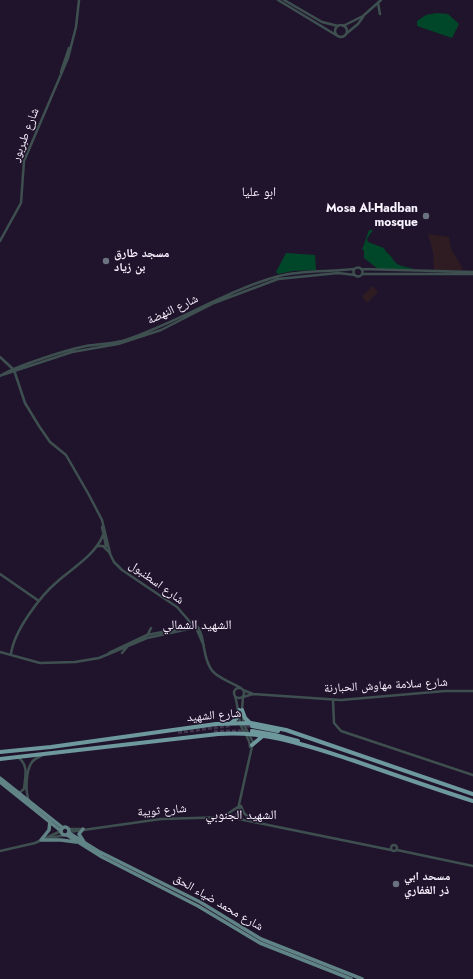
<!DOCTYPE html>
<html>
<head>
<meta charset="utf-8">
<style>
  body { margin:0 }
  canvas { display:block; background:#20142c }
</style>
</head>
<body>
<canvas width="473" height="979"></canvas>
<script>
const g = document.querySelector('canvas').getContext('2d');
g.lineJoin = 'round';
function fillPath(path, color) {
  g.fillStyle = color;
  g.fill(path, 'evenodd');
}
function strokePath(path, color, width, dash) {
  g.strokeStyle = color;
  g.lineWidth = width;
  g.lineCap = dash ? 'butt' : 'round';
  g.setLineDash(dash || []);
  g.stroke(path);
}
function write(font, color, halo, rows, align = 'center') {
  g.font = font + ' Jost,"Noto Naskh Arabic",sans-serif';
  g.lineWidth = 3;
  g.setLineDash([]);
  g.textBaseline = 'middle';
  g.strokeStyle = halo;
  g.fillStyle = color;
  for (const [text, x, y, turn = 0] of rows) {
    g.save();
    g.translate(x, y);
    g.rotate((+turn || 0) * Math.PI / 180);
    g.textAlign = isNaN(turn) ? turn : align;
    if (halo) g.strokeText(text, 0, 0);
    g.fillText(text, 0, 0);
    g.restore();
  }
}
fillPath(new Path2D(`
  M428 234 449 237 451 249 462 267V270L434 271 433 252Z
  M373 286 378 292 367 303 362 296Z`), '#2e1c22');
fillPath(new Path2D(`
  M437 13 448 14 459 24 452 38 417 26V21L426 15Z
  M369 230H373L367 239 368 242 384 248C386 253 390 254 392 258 397 267 404 266 414 269H378L364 258V250H362Z
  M286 253 315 255 316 270 293 271 278 274 276 272Z`), '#004628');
strokePath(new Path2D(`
  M240 725 252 726
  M178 732 231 725
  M214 732 252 731`), '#40354c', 4, [4, 2]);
strokePath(new Path2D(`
  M278 0 336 35
  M284 0 322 22 338 26
  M378 3 380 14
  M335 31a6 6 0 1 1 12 0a6 6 0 1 1-12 0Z
  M343 26 363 16 381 0
  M347 33 358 24 363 17
  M61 72 69 48
  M0 241 21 203 24 161 68 58 76 27 79 0
  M353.5 272a4.5 4.5 0 1 1 9 0a4.5 4.5 0 1 1-9 0Z
  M361 269 473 272
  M362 274H473
  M0 357 14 370 25 403 39 426 50 442 66 455 89 495 102 520 110 553
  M2 375 72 352 118 344 161 330 214 303 278 279 338 273 355 275
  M0 376C16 366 66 350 86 346 98 344 110 344 122 341 176 324 224 291 279 276 303 270 330 272 354 269
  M102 527 106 546
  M98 546H103L108 551
  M109 552 114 562 122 570 177 607 197 630 204 646
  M0 574 39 601
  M198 627C202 634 203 640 204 648 209 677 217 675 241 688
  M148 634 151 628
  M0 652 40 663 75 662 99 658 147 638 198 627
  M109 653 147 635 193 626
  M122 653 127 647
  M11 654C14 631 40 596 58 581 73 568 96 554 103 535
  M234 693a5 5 0 1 1 10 0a5 5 0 1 1-10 0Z
  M243 690 253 694 341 700 445 691H473
  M235 696C238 706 238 716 241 726 244 733 250 738 250 747
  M243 697 253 694
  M333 700 334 723 341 731 473 775
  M19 793 24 789C25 777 29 766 19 758
  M29 801C25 791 26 770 32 762 35 758 39 757 43 755
  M241 806 244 813 250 819
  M224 816 238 807
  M236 818 253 742 244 725 242 710 243 697
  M239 818 241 807
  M68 829H83
  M69 832 161 819 229 817 391 850
  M50 838 65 835
  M391 848a3 3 0 1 1 6 0a3 3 0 1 1-6 0Z
  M397 850 473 866
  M0 851 35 843 61 831`), '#3e4f50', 2.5);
strokePath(new Path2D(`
  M0 778 63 828
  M0 782 61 831
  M61 831a4 4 0 1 1 8 0a4 4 0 1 1-8 0Z
  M83 829 79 834 84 842
  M69 833 98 851 200 902 261 939 362 979
  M67 835 102 857 198 906 260 943 351 979
  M41 840H61L76 842
  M41 840 49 830 50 821`), '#608386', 3.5);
strokePath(new Path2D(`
  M242 710 245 718 250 723
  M231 723 236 719 239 710
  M252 726 278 731
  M252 731 275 735 298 741
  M252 745 264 735
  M0 752 51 747 216 724 251 723 286 730 473 794
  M0 759 218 734C265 730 308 746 352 760 392 774 432 788 473 801`), '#6d989c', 4);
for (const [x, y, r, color] of [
  [426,216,4,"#6b7280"],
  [106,261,4,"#6b7280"],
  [396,884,4,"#6b7280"]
]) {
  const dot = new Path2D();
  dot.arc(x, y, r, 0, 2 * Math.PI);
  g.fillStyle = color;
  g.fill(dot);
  strokePath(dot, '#20142c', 1.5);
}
write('12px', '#f8f2ff', '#20142c', [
  ["شارع طبربور",26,135,-69],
  ["شارع النهضة",173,310,-25],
  ["شارع اسطنبول",156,583,36],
  ["شارع سلامة مهاوش الحبارنة",386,686,-3],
  ["شارع الشهيد",214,716,-5],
  ["شارع ثويبة",162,811,-5],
  ["شارع محمد ضياء الحق",218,903,30]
]);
write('bold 12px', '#f8f2ff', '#20142c', [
  ["Mosa Al-Hadban",418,209,"right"],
  ["mosque",418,223,"right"],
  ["مسجد طارق",114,254],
  ["بن زياد",114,268],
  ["مسحد ابي",404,877],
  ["ذر الغفاري",404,891]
], 'left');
write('13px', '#f8f2ff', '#20142c', [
  ["ابو عليا",259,193],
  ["الشهيد الشمالي",197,626],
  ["الشهيد الجنوبي",241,816]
]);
</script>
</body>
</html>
